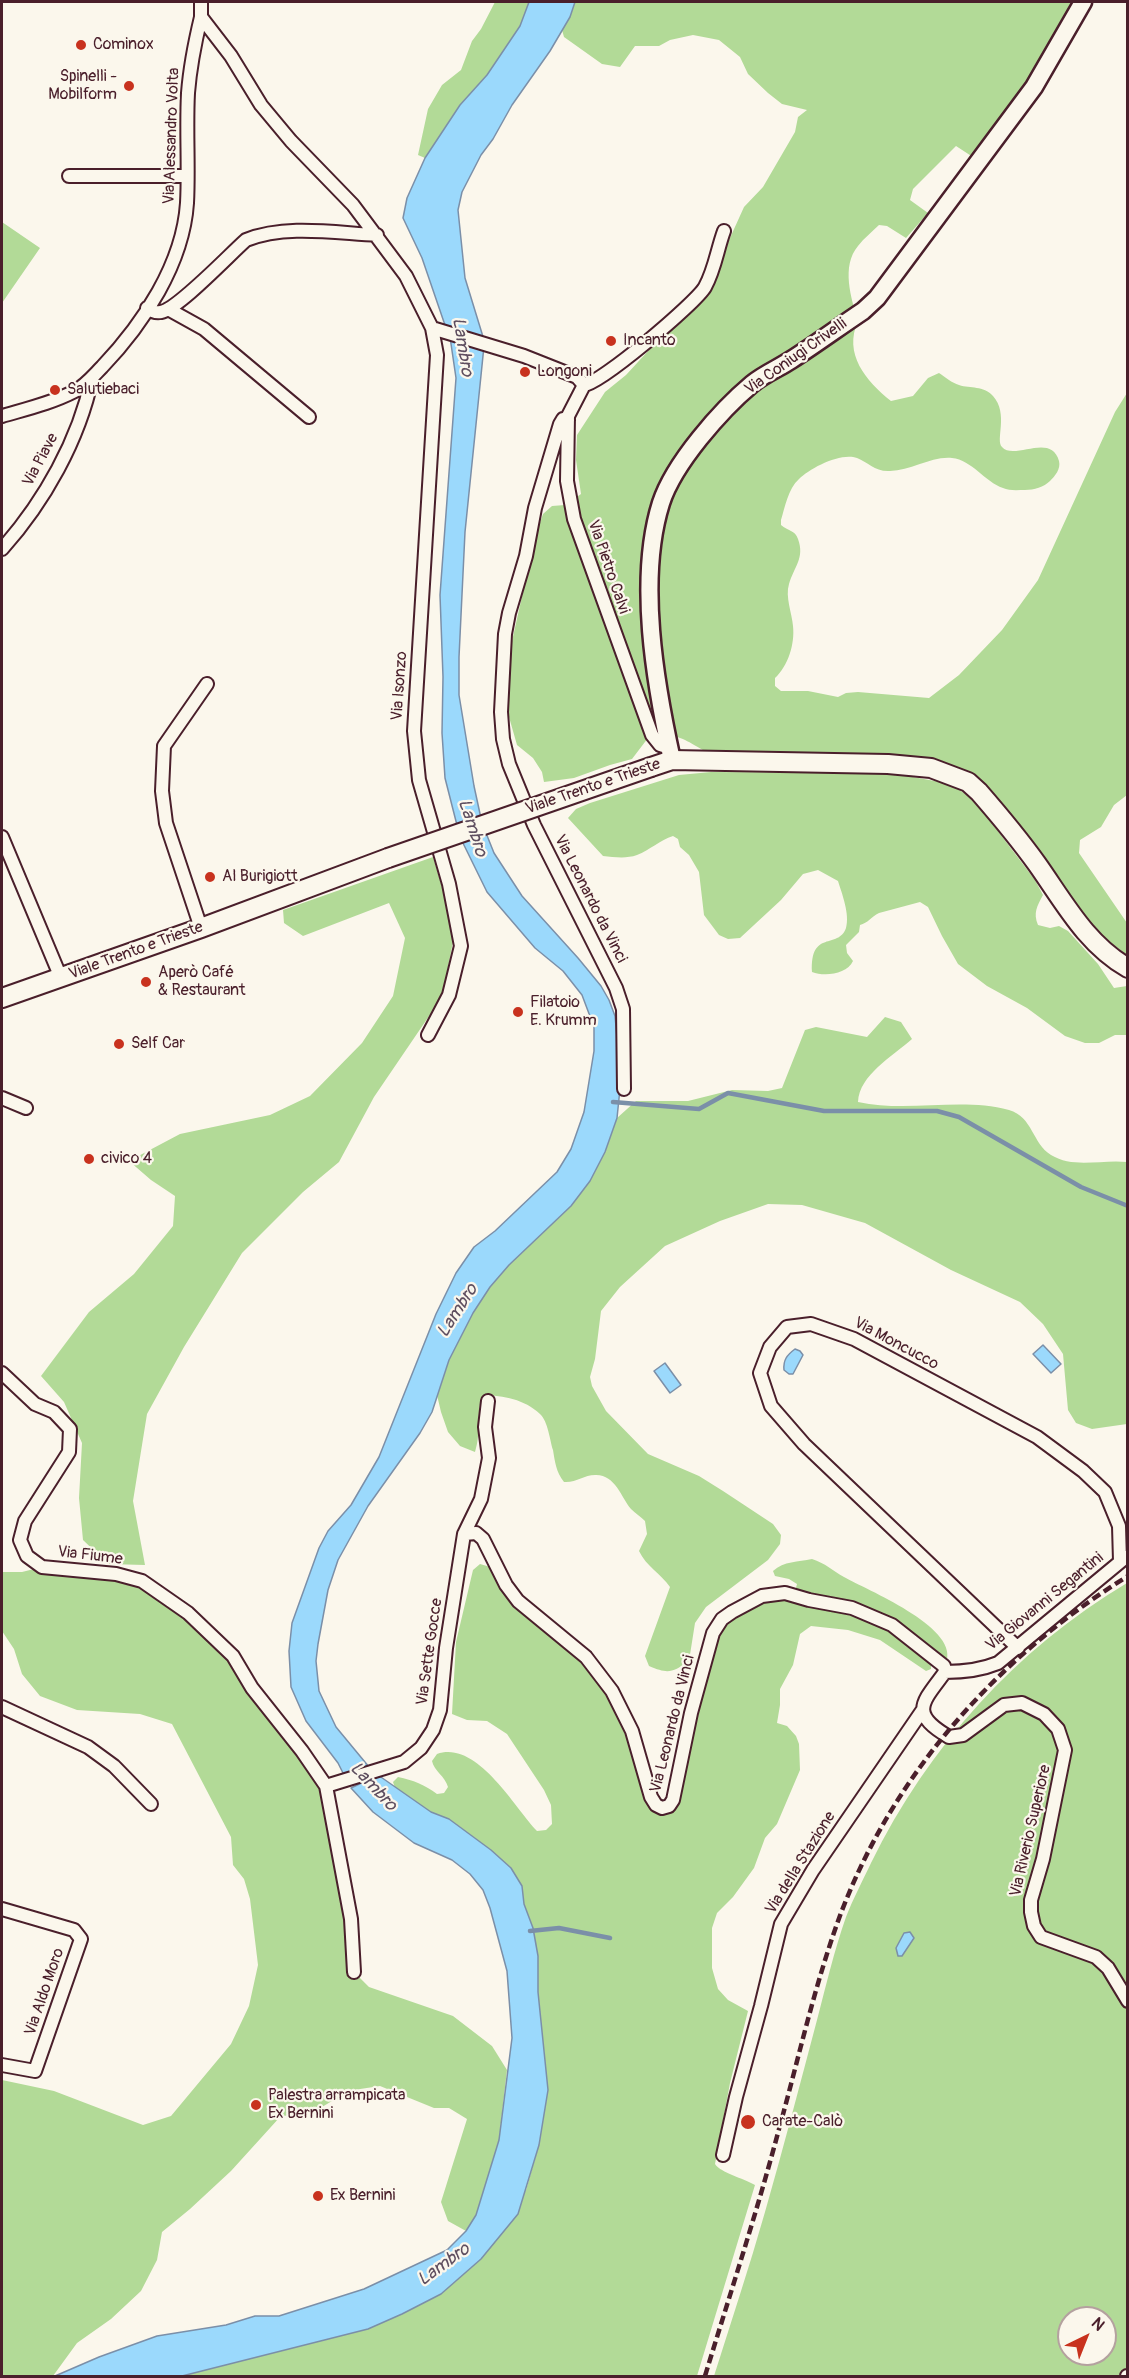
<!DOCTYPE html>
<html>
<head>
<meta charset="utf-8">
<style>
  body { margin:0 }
  #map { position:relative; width:1129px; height:2378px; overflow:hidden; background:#fbf7ec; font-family:Pangolin,sans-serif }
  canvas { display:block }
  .frame { position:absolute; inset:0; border:3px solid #4a1f2b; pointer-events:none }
  .north { position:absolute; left:1057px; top:2306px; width:60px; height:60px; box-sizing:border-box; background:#fbf7ec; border:2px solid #b4a19f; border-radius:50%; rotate:43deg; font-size:16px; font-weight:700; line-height:24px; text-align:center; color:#4a1f2b }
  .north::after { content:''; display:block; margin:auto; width:21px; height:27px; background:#c8321e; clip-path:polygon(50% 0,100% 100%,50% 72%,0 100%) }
</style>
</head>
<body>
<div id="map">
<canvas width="1129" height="2378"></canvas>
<div class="frame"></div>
<div class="north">N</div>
</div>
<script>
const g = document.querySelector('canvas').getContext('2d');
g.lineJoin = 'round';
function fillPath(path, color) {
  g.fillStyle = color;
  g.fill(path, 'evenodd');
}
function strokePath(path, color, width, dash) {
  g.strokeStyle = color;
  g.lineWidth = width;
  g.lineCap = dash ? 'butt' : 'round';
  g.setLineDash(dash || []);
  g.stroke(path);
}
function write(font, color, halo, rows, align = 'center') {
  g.font = font + ' Pangolin,sans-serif';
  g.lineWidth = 4.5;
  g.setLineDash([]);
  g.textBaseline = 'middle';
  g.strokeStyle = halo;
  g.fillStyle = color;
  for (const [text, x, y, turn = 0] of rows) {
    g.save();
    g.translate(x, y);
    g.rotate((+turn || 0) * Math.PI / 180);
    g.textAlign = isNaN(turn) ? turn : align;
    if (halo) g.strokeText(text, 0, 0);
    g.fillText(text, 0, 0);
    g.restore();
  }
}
fillPath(new Path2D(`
  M495 2H529L520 26 487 75 460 105 425 158 418 155 428 109 442 85 461 70 472 41 481 29Z
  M575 2H1076L1058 34 979 161 956 146 913 189 910 200 928 213 906 238 887 226 879 225C872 232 864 238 858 246 841 266 851 298 858 321 843 354 866 381 891 401L913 396 928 378 939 373C945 377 952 383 959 385 971 389 983 385 993 396 1009 414 995 440 1002 447 1014 461 1051 432 1059 461 1061 469 1055 476 1050 481 1044 487 1034 490 1025 490 1018 490 1009 491 1003 488 985 482 972 460 952 458 931 456 911 471 890 471 875 472 868 462 857 458 841 452 810 468 799 479 788 489 785 507 781 520V525C788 531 795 530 798 539 805 558 794 567 789 584 785 597 792 613 793 626 795 644 788 666 775 678V686L781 691H808L838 697 846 693 858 692 929 698 959 675 1002 630 1038 580 1115 412 1127 393V795L1114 805 1101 827 1080 840 1079 853 1127 923V955L1102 936 1085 918 964 774 707 752C681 738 678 732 648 738L632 759 610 765 574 778 544 782 542 772 533 758 517 745 507 710 506 685 512 641 536 534 543 514 552 506 565 505 581 494 576 460 577 435 605 392 626 375 673 324 720 260 744 207 763 187 795 132 798 117 807 110 782 104 768 93 748 74 740 57 719 40 693 35 670 40 659 46H635L620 67 602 64 564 37 562 30 570 17Z
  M2 222 40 248 2 303Z
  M711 772 891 773 951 784 968 796 988 818 1035 880 1043 895C1037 906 1033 913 1038 925L1050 928 1059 926 1068 931 1098 964 1114 988 1127 986V1035H1115L1099 1043H1085L1065 1036 1027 1008 987 986 958 964 942 936 928 907 920 902 879 913C871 917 868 923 860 925L859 932 846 945 847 953 853 961C847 974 825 977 812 972 810 929 838 950 846 928 850 914 842 894 838 881L818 870 803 874 781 900 740 938 728 939 719 935 704 915 699 872 689 855 680 847 678 839 673 836C660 840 650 850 637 855 626 859 614 857 603 856L568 818 576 809 590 803 679 775Z
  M433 857 442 887 453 942 442 997 374 1097 339 1162 303 1192 242 1253 184 1347 147 1414 133 1501 145 1565 108 1564 83 1540 79 1498 82 1443 64 1402 41 1376 89 1312 134 1274 173 1226 175 1196 151 1180 129 1161 180 1134 270 1115 310 1096 362 1043 393 996 405 938 389 903 303 936 284 923 283 910Z
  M885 1017 901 1022 912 1039C893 1056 859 1075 858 1102 908 1113 960 1097 1009 1110 1033 1117 1032 1143 1051 1155 1074 1169 1102 1159 1127 1162V1424L1092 1429 1076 1423 1068 1410 1063 1354 1043 1324 1020 1302 951 1270 865 1223 802 1205 768 1204 720 1221 665 1246 620 1287 601 1311 595 1359 590 1377 592 1386 606 1411 648 1454 699 1476 723 1491 773 1524 781 1535 780 1544 768 1560 706 1607 695 1623 689 1661C672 1673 668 1674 649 1666L645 1656 670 1587C661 1574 646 1566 639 1551L647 1534 645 1521C641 1517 635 1513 631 1509 621 1497 615 1474 595 1475 584 1475 576 1483 564 1482 556 1472 555 1462 553 1450 550 1441 548 1421 540 1414 524 1399 504 1396 483 1395 475 1413 482 1431 475 1452L460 1446 448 1432 441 1412 437 1395 449 1360 473 1313 490 1287 509 1265 571 1206 590 1181 605 1152 617 1118 636 1101H688L732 1090 768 1091 782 1088 805 1030 816 1027 867 1037Z
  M812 1559C825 1563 833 1571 844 1577 867 1590 956 1626 947 1660L940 1658 931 1660V1669L926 1671 880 1640 848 1630 811 1626 800 1634 793 1665 780 1689V1705L777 1723 787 1726 796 1736 799 1744 800 1770 777 1824 765 1838 754 1868 733 1897 717 1913 712 1928V1968L718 1989 728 2000 748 2011 730 2083 715 2164C721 2173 743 2178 755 2185L697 2376H182L368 2329 402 2314 441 2294 481 2259 526 2190 539 2145 548 2090 538 1992V1956L533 1928 524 1904 522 1886 511 1868 491 1850 449 1819 431 1812 395 1788 393 1782 398 1777C413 1780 425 1785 437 1794L444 1793 448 1787C445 1776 434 1771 432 1761L437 1754C477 1740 514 1807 537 1831L546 1830 552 1824 551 1805 544 1790 507 1734 487 1721 467 1720 452 1714 456 1642 473 1570 480 1564 497 1569 506 1585 612 1691 651 1797 669 1806 713 1633 732 1612 795 1592 797 1584 789 1579 775 1576 773 1571C784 1561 798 1562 812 1559Z
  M42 1567 142 1581 211 1633 326 1786 354 1972 369 1987 453 2016 492 2046 507 2070 499 2140 476 2215 466 2231 448 2221 441 2202 467 2119 449 2108H434L380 2086 347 2091V2097L332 2101 322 2107 280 2117 231 2171 190 2209 162 2232 157 2260 141 2291 111 2319 77 2343 53 2376H2V2080L54 2091 143 2125 171 2116 231 2044 249 2006 258 1965 250 1899 244 1879 233 1865 231 1837 172 1724 140 1714 77 1710 40 1696 22 1674 14 1649 2 1631V1572H22Z
  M1127 1583V2376H714C731 2322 749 2268 765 2212 783 2149 800 2084 817 2020 826 1986 834 1951 846 1917 853 1899 863 1880 871 1863 928 1747 1016 1649 1127 1583ZM1069 2318H1105V2354H1069Z`), '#b2da97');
const water = new Path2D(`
  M529 2H575L570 17 550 51 512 105 493 139 481 155 462 192 458 210 465 278 484 340 447 331 422 258 403 218 407 198 425 158 460 105 487 75 520 26Z
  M450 337 484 346 465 532 459 657V695L474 786 482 823 494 853 522 896 578 958 601 986 609 1000 615 1016 621 1079 617 1118 605 1152 590 1181 571 1206 509 1265 490 1287 473 1313 449 1360 432 1412 420 1433 368 1506 338 1560 328 1590 318 1644 316 1661 319 1691 336 1727 374 1773 348 1783 338 1763 306 1721 291 1687 289 1651 292 1623 319 1548 328 1531 351 1505 379 1457 436 1314 456 1273 474 1247 495 1231 557 1172 571 1149 584 1112 594 1051V1027L582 995 563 971 535 948 487 892 460 837 445 778 442 733 443 677 440 595 456 378Z
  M1043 1345 1061 1364 1051 1373 1033 1354Z
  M795 1349 800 1351 803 1355 793 1374H789L784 1370C783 1360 787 1355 795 1349Z
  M665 1363 681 1385 670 1393 654 1371Z
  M378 1775 431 1812 449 1819 491 1850 511 1868 522 1886 524 1904 533 1928 538 1956V1992L548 2090 539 2145 518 2214 481 2259 441 2294 402 2314 368 2329 182 2376H55L99 2357 157 2336 226 2325 255 2316H279L364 2289 447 2250 466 2231 476 2215 499 2140 512 2038 507 1971 490 1908 483 1890 470 1874 452 1860 414 1843 373 1812 351 1788Z
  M910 1932 914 1938 902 1956H898L896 1948 904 1933Z`);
fillPath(water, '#9bd9fc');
strokePath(water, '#7b8fa8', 1.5);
strokePath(new Path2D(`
  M613 1102 699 1109 728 1093 824 1111H937L959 1117 1081 1187 1128 1206
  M530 1931 559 1928 610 1938`), '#7b8fa8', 4.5);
const minor = new Path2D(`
  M201 17V2
  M69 176H187
  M147 308C151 311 156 313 161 312 178 309 229 255 246 240 286 224 335 233 377 235
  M168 309 204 329 309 417
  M432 328 524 356 577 377 584 385
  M584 385 568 416 567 481 574 519 652 735 660 745 670 748
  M584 385C600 384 696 303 705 287 715 269 717 250 724 231
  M2 416C26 409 52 403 75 391 85 386 94 375 102 367 143 324 183 264 187 203 189 167 186 130 188 93 190 67 195 42 201 17L231 56 261 105 291 141 353 205 406 276 432 328 437 355 414 731 419 780 449 884 461 946 449 995 428 1035
  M568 420 563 419 560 424 535 508 526 556 509 613 505 634 501 712 503 739 509 764 534 825 616 988 623 1009 624 1089
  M2 549C44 502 79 440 92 378
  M2 837 61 978
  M201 928 166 823 162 791 164 746 207 684
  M2 1098 26 1108
  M2 1373 35 1404 54 1412 70 1429 69 1452 25 1521 20 1540 27 1556 42 1567 116 1574 142 1581 188 1613 233 1656 252 1688 302 1751 326 1786 351 1919 354 1972
  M464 1534 476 1533 483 1539 506 1585 518 1601 586 1657 612 1691 632 1731 651 1797 656 1805 662 1808 669 1806 673 1800 691 1713 713 1633 722 1619 732 1612 762 1596 785 1593 809 1600 852 1608 892 1625 944 1666 945 1672C923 1702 908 1713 949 1737L963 1735 1004 1705 1022 1703 1044 1714 1058 1729 1065 1750 1043 1859 1031 1900V1912L1034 1926 1041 1937 1096 1957 1108 1968 1128 2001
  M1018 1648 804 1444 771 1406 760 1373 770 1347 787 1327 811 1324 854 1339 1037 1437 1083 1471 1105 1492 1119 1526 1120 1561
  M945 1672C964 1672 981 1670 998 1663L1126 1557
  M2 1707 88 1747 114 1766 151 1804
  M326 1786 404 1762 421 1748 433 1730 440 1710 446 1648 464 1534 481 1499 489 1458 485 1427 488 1401
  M2 1909 74 1930 81 1939 35 2071 2 2065
  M723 2155 736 2097 761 2006 781 1924 813 1870 922 1711
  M1127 2376H1128`);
const tertiary = new Path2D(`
  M672 760C655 683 637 579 661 503 674 463 721 410 752 384 764 374 779 368 791 360 816 344 839 327 863 311L877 298 1034 87 1083 2`);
const secondary = new Path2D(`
  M651 767 672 760 888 764 931 768 968 782 979 792C999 815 1019 839 1037 864 1064 902 1086 944 1128 968
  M2 998 201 928 388 858`);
strokePath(minor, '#4a1f2b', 16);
strokePath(tertiary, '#4a1f2b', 21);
strokePath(secondary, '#4a1f2b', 22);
strokePath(minor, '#fbf7ec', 12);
strokePath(tertiary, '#fbf7ec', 16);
strokePath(secondary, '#fbf7ec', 18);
strokePath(new Path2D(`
  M705 2376C730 2294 757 2212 779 2129 799 2057 815 1983 841 1913 895 1771 999 1656 1128 1576`), '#4a1f2b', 4.5, [9, 4.5]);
const secondaryBridge = new Path2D(`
  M388 858 651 767`);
strokePath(secondaryBridge, '#4a1f2b', 22, []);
strokePath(secondaryBridge, '#fbf7ec', 18);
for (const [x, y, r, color] of [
  [81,45,6,"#c8321e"],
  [129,86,6,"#c8321e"],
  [611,341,6,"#c8321e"],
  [525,372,6,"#c8321e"],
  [55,390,6,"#c8321e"],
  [210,877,6,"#c8321e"],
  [146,982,6,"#c8321e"],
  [518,1012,6,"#c8321e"],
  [119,1044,6,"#c8321e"],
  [89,1159,6,"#c8321e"],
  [256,2105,6,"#c8321e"],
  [748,2122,8,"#c8321e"],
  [318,2196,6,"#c8321e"]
]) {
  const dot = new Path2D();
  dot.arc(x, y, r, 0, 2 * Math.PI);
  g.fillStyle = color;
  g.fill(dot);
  strokePath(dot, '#fbf7ec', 2);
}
write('16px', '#4a1f2b', '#fbf7ec', [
  ["Cominox",93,45],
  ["Spinelli -",117,77,"right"],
  ["Mobilform",117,95,"right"],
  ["Incanto",623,341],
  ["Longoni",537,372],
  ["Salutiebaci",67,390],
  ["Al Burigiott",222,877],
  ["Aperò Café",158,973],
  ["& Restaurant",158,991],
  ["Filatoio",530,1003],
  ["E. Krumm",530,1021],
  ["Self Car",131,1044],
  ["civico 4",101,1159],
  ["Palestra arrampicata",268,2096],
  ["Ex Bernini",268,2114],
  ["Carate-Calò",762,2122],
  ["Ex Bernini",330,2196]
], 'left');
write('16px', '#4a1f2b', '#fbf7ec', [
  ["Via Alessandro Volta",172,136,-88],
  ["Via Coniugi Crivelli",796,357,-35],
  ["Via Piave",41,460,-62],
  ["Via Pietro Calvi",608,567,71],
  ["Via Isonzo",400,686,-86],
  ["Viale Trento e Trieste",593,787,-19],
  ["Via Leonardo da Vinci",590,899,63],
  ["Viale Trento e Trieste",136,951,-20],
  ["Via Moncucco",896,1344,28],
  ["Via Fiume",90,1556,7],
  ["Via Giovanni Segantini",1045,1602,-39],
  ["Via Sette Gocce",430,1652,-82],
  ["Via Leonardo da Vinci",673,1724,-76],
  ["Via Riverio Superiore",1031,1831,-77],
  ["Via della Stazione",801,1863,-58],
  ["Via Aldo Moro",45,1992,-71]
]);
write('italic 18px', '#5e4e5f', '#fbf7ec', [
  ["Lambro",462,347,81],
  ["Lambro",472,828,72],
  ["Lambro",458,1311,-57],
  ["Lambro",373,1787,47],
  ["Lambro",444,2265,-36]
]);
</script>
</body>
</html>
